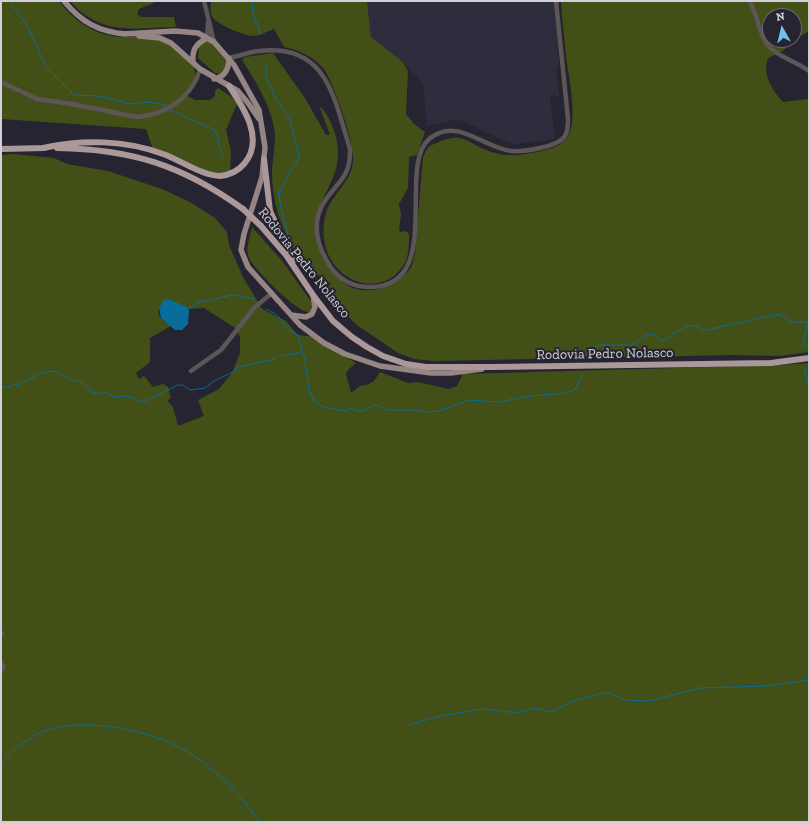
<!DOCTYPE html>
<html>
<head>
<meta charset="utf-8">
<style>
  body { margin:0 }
  #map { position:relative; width:810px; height:823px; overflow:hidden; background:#252430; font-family:"Zilla Slab",serif }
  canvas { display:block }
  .frame { position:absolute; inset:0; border:2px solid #d1d0d8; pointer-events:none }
  .north { position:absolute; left:762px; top:8px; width:40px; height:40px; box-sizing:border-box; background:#252430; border:1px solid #6a6973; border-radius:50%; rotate:352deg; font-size:11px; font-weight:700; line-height:16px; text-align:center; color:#d1d0d8 }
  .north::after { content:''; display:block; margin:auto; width:14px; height:18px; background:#72c1f5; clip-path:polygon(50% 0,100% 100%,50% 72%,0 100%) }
</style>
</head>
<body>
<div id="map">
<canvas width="810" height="823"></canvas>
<div class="frame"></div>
<div class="north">N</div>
</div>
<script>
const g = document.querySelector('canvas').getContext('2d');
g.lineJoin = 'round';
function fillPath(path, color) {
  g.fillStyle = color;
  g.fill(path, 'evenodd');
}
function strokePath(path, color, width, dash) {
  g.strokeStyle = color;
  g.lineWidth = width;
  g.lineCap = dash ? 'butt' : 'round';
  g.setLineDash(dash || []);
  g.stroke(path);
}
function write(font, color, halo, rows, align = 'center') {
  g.font = font + ' "Zilla Slab",serif';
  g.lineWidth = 4;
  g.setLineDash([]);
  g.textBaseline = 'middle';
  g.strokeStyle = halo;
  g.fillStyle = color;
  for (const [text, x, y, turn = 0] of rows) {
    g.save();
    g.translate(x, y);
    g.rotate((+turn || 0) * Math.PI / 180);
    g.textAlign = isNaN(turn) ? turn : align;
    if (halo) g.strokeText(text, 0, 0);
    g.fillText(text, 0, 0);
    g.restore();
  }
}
fillPath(new Path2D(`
  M367 1H556L561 46H557L559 66 556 67 559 97 554 95H550L555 139 514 144 504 141 463 121 455 120 427 126 423 84 403 62 371 37Z`), '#2f2c3e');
fillPath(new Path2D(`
  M1 1H59C75 23 99 38 127 37 137 37 151 34 161 39 172 44 183 55 193 62L196 78 187 91V96L195 100H210L215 96V91L218 88 233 98 237 104 226 130 231 151 230 174 210 173 153 149 146 129 1 119Z
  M70 1H158L139 9 137 14 141 17H174L176 27C135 28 100 36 70 1Z
  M211 1H367L371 37 403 62 408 71 406 114 414 124 425 132 417 155 409 157 408 188 399 204 401 214 399 230 400 232 406 231 409 234C409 243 409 255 405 263 385 297 342 286 328 254 321 236 322 214 333 199 341 187 352 176 353 162 356 146 333 80 323 68 314 57 297 49 284 47L274 29C268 31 260 36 253 36 245 36 215 24 212 16 210 12 211 6 211 1Z
  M561 1H809V31L794 40 783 51 768 58C762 74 772 90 783 102L809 99V352L779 356 733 355 435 361 414 359 398 353 357 325 321 291 320 286H329L331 284C292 261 273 218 272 174 272 159 277 143 274 128 270 104 255 80 242 60L245 57 273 53 305 98 326 135H330L320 108 321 107C336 125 343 153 334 175 324 200 312 213 318 242 319 248 325 255 328 260 334 271 339 282 351 287 371 296 402 285 412 265 413 261 414 257 415 253L423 157 428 147C467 128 461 143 495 153 510 157 522 155 537 152 549 149 563 147 569 134 578 115 568 75 566 55 564 37 562 19 561 1ZM770 16H794V40H770Z
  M204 41 213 42 230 62 222 74 215 73 198 58 199 46Z
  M13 154 54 158 67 164 108 171 162 189 190 202 215 218 227 232 229 245 243 277 262 309 286 321 298 335 316 337 356 363 348 370 346 374 351 393 360 386 367 385 374 381 380 372 408 383 418 382 448 389 457 386 463 374 781 365 809 363V822H1V155ZM168 299 188 309 204 308 235 328 240 337V353L232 373 219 389 198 400 204 416 178 426 173 407 167 401 171 398 168 387 163 384 153 387 144 376 139 379 136 373 150 362V338L171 326C168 322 164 321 161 318 155 311 161 302 168 299Z
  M252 227 283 262 313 304 310 312C298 314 255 270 249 258 245 249 250 236 252 227Z`), '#425018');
fillPath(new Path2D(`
  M168 299 185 306 189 310 188 324 182 330H175L161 318 159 308 163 301Z`), '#086d9b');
strokePath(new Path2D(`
  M9 1 27 25 46 67 74 95 99 96 130 104 150 102 166 105
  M252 1 253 14 261 34
  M266 66V77L276 99 290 119 299 156 296 164 289 173 279 195
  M170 110 215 130C220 138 217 147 223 155
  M278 191 281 208 289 238
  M188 309 197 303 232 295 255 299
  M266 309 277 315 288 329 298 335 305 360 309 391 315 402 323 407 344 411 352 408C360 415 368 408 375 405L388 410H412L428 412 439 411 469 400 498 402 531 396 566 393 575 390 583 373
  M802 347 808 323
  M592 355 596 347 599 345H632L648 334 654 335 662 341C674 335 681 326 695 325L702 330H707L779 314 792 322H809
  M281 356 301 352
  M804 369 809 388
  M1 388 19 384 39 374 51 371 57 372 69 379 81 382 93 393H107L116 397 128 396 143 402 178 385H183L190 390 205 388 214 381 233 372 238 367 275 359
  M409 725 440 716 482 709 518 713 534 708 551 712 573 701 603 693 611 694 626 700 650 701 700 688 767 686 809 680
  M1 764C13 748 31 735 50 729 90 717 162 732 196 757 213 769 232 787 245 803 251 809 254 816 260 822`), '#086d9b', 1);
strokePath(new Path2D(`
  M204 1 214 42
  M749 1C758 14 758 31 767 44 777 57 796 61 809 71
  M207 38 208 23
  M229 58C239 56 249 52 259 51 328 43 334 99 350 149 351 179 336 182 323 204 311 225 318 248 330 266 338 279 353 287 368 287 446 289 396 167 429 139 457 116 483 148 511 151 523 152 558 147 565 136 568 131 568 124 568 119L556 1
  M1 82 37 99 72 104 137 117C165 115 192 98 200 69
  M191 371 221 350 255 307 272 293
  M1 634 2 633
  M1 662 3 667 1 672`), '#5e5656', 4.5);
strokePath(new Path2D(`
  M64 1C81 22 99 32 126 34
  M124 34 175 31 198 33 214 42 234 65 259 110 265 147 262 177 244 234 241 250 248 267 300 325 324 343 345 354 380 366 431 373H451L482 369
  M139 36 160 38 171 43 200 69 238 91 248 103 259 119
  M193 62C192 49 196 44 207 38
  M214 79C225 77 229 69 229 58
  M291 315 306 317 312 314 315 307 313 295`), '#958585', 5.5);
strokePath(new Path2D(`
  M43 148C82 139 126 140 163 154 180 160 203 176 220 176 229 175 238 171 244 164 265 140 244 108 229 86
  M57 148C131 149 182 165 243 209
  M1 149 45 148
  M264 159 270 211 293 261
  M261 226 286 255 313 295 333 321 352 337 367 347 383 356 406 364 426 367H493L771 363 809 358`), '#ab9898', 6);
strokePath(new Path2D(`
  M243 209 261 226`), '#ab9898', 6);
write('14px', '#d1d0d8', '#252430', [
  ["Rodovia Pedro Nolasco",304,263,51],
  ["Rodovia Pedro Nolasco",605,354,-1]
]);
</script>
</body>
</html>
